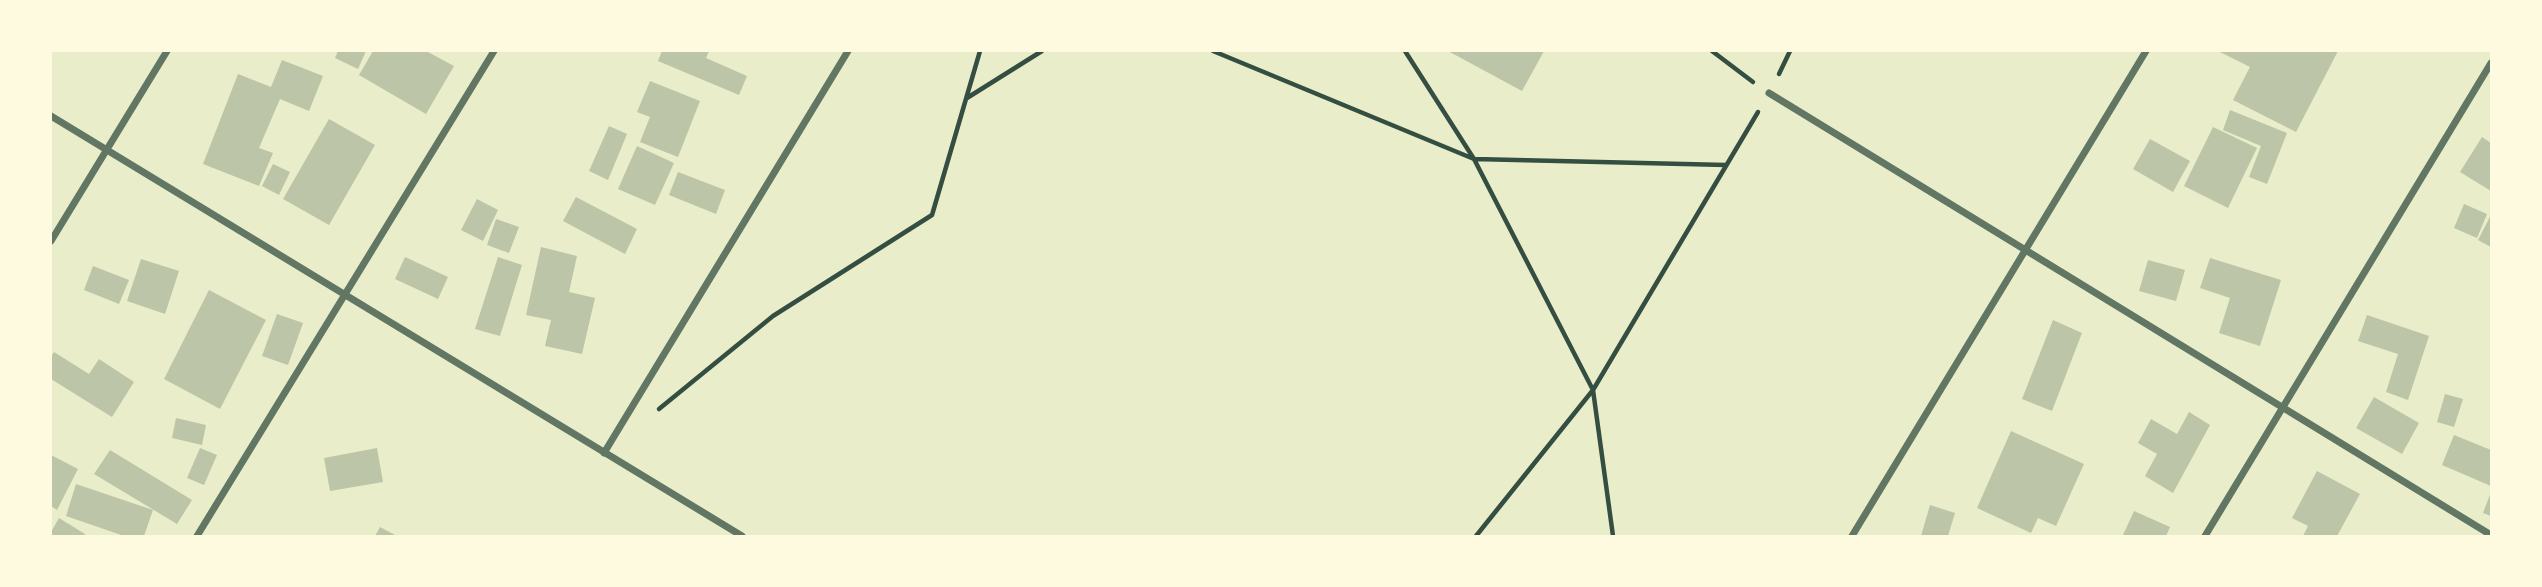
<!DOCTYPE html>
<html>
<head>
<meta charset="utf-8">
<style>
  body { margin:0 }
  #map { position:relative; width:2542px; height:587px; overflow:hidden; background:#e9edc9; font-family:"PT Sans Narrow",sans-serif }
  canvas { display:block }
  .frame { position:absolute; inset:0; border:52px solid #fefae0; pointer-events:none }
</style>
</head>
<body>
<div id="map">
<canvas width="2542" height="587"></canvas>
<div class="frame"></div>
</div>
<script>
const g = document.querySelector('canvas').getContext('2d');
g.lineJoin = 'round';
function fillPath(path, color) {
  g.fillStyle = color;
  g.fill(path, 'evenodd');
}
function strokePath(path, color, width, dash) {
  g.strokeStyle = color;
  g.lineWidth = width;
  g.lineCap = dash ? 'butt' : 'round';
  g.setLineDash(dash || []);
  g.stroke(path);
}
fillPath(new Path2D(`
  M338 51H366L358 69 335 58Z
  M373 51H426L454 66 426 114 359 75Z
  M662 51H709L706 58 747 76 739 95 658 61Z
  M1448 51H1544L1522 91Z
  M2218 51H2338L2296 132 2233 100 2250 67Z
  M282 60 323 76 309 111 280 99 259 148 273 153 259 186 203 164 238 74 271 87Z
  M650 81 700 101 678 157 640 142 650 117 637 112Z
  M2230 110 2287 133 2267 184 2249 177 2261 146 2223 130Z
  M329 119 375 145 329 225 283 199Z
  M609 126 627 134 608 180 589 171Z
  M2213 127 2257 148 2228 208 2184 186Z
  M2482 137 2491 143V191L2460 172Z
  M2150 139 2190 161 2173 192 2133 169Z
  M637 146 674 163 655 205 618 189Z
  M273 164 290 172 279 195 262 186Z
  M678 172 725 190 716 214 669 195Z
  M576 197 637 229 625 254 563 221Z
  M477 199 498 210 483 241 461 230Z
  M2464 204 2487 214 2477 238 2454 228Z
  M2491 215V247L2478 240Z
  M496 219 519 227 509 253 487 245Z
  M541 247 577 256 569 292 595 298 582 354 545 346 551 320 526 315Z
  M405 257 448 277 438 299 395 279Z
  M498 257 522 265 500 336 475 329Z
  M2210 258 2281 280 2260 346 2219 333 2230 298 2200 288Z
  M141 259 179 271 165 314 127 301Z
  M2148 260 2185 270 2176 301 2139 291Z
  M93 266 129 280 119 304 84 290Z
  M209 290 266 320 220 409 164 379Z
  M277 314 303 323 288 365 262 356Z
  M2367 315 2429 336 2408 400 2386 392 2398 354 2358 341Z
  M2053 320 2082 333 2052 411 2022 399Z
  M54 352 89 374 99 359 134 382 112 417 51 379V357Z
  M2445 394 2463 399 2454 427 2437 422Z
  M2374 397 2419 423 2402 454 2356 428Z
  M2189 412 2210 425 2173 493 2145 476 2157 454 2138 443 2151 419 2177 434Z
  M176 418 206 425 202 445 172 438Z
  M2011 431 2084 464 2056 526 2038 518 2031 533 1977 508Z
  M2454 435 2491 450V486L2442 465Z
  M200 448 217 455 204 485 187 478Z
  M377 448 383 482 330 491 324 458Z
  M110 450 192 500 177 524 94 474Z
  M51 455 78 469 57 510 51 506Z
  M2317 471 2360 494 2337 536H2303L2308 526 2292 518Z
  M76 484 153 510 144 536H124L66 516Z
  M2491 492V516L2483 513Z
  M1930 505 1955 513 1948 536H1921Z
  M2134 511 2170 527 2166 536 2123 535Z
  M59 518 85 534 84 536H51V532Z
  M380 527 397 536H375Z`), '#bcc5a7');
strokePath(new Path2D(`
  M1213 51 1474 159 1726 165
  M1405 51 1474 159 1593 390 1613 536
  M1712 51 1753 82
  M1779 74 1790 51
  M967 98 1042 51
  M659 409 773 316 932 215 980 51
  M1476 536 1593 390 1758 112`), '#344e41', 4.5);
strokePath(new Path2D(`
  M1769 93 2491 535
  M51 116 742 536
  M51 241 167 51
  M604 453 848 51
  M197 536 494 51
  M1852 536 2146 51
  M2205 536 2491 63`), '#617663', 7);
</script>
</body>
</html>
